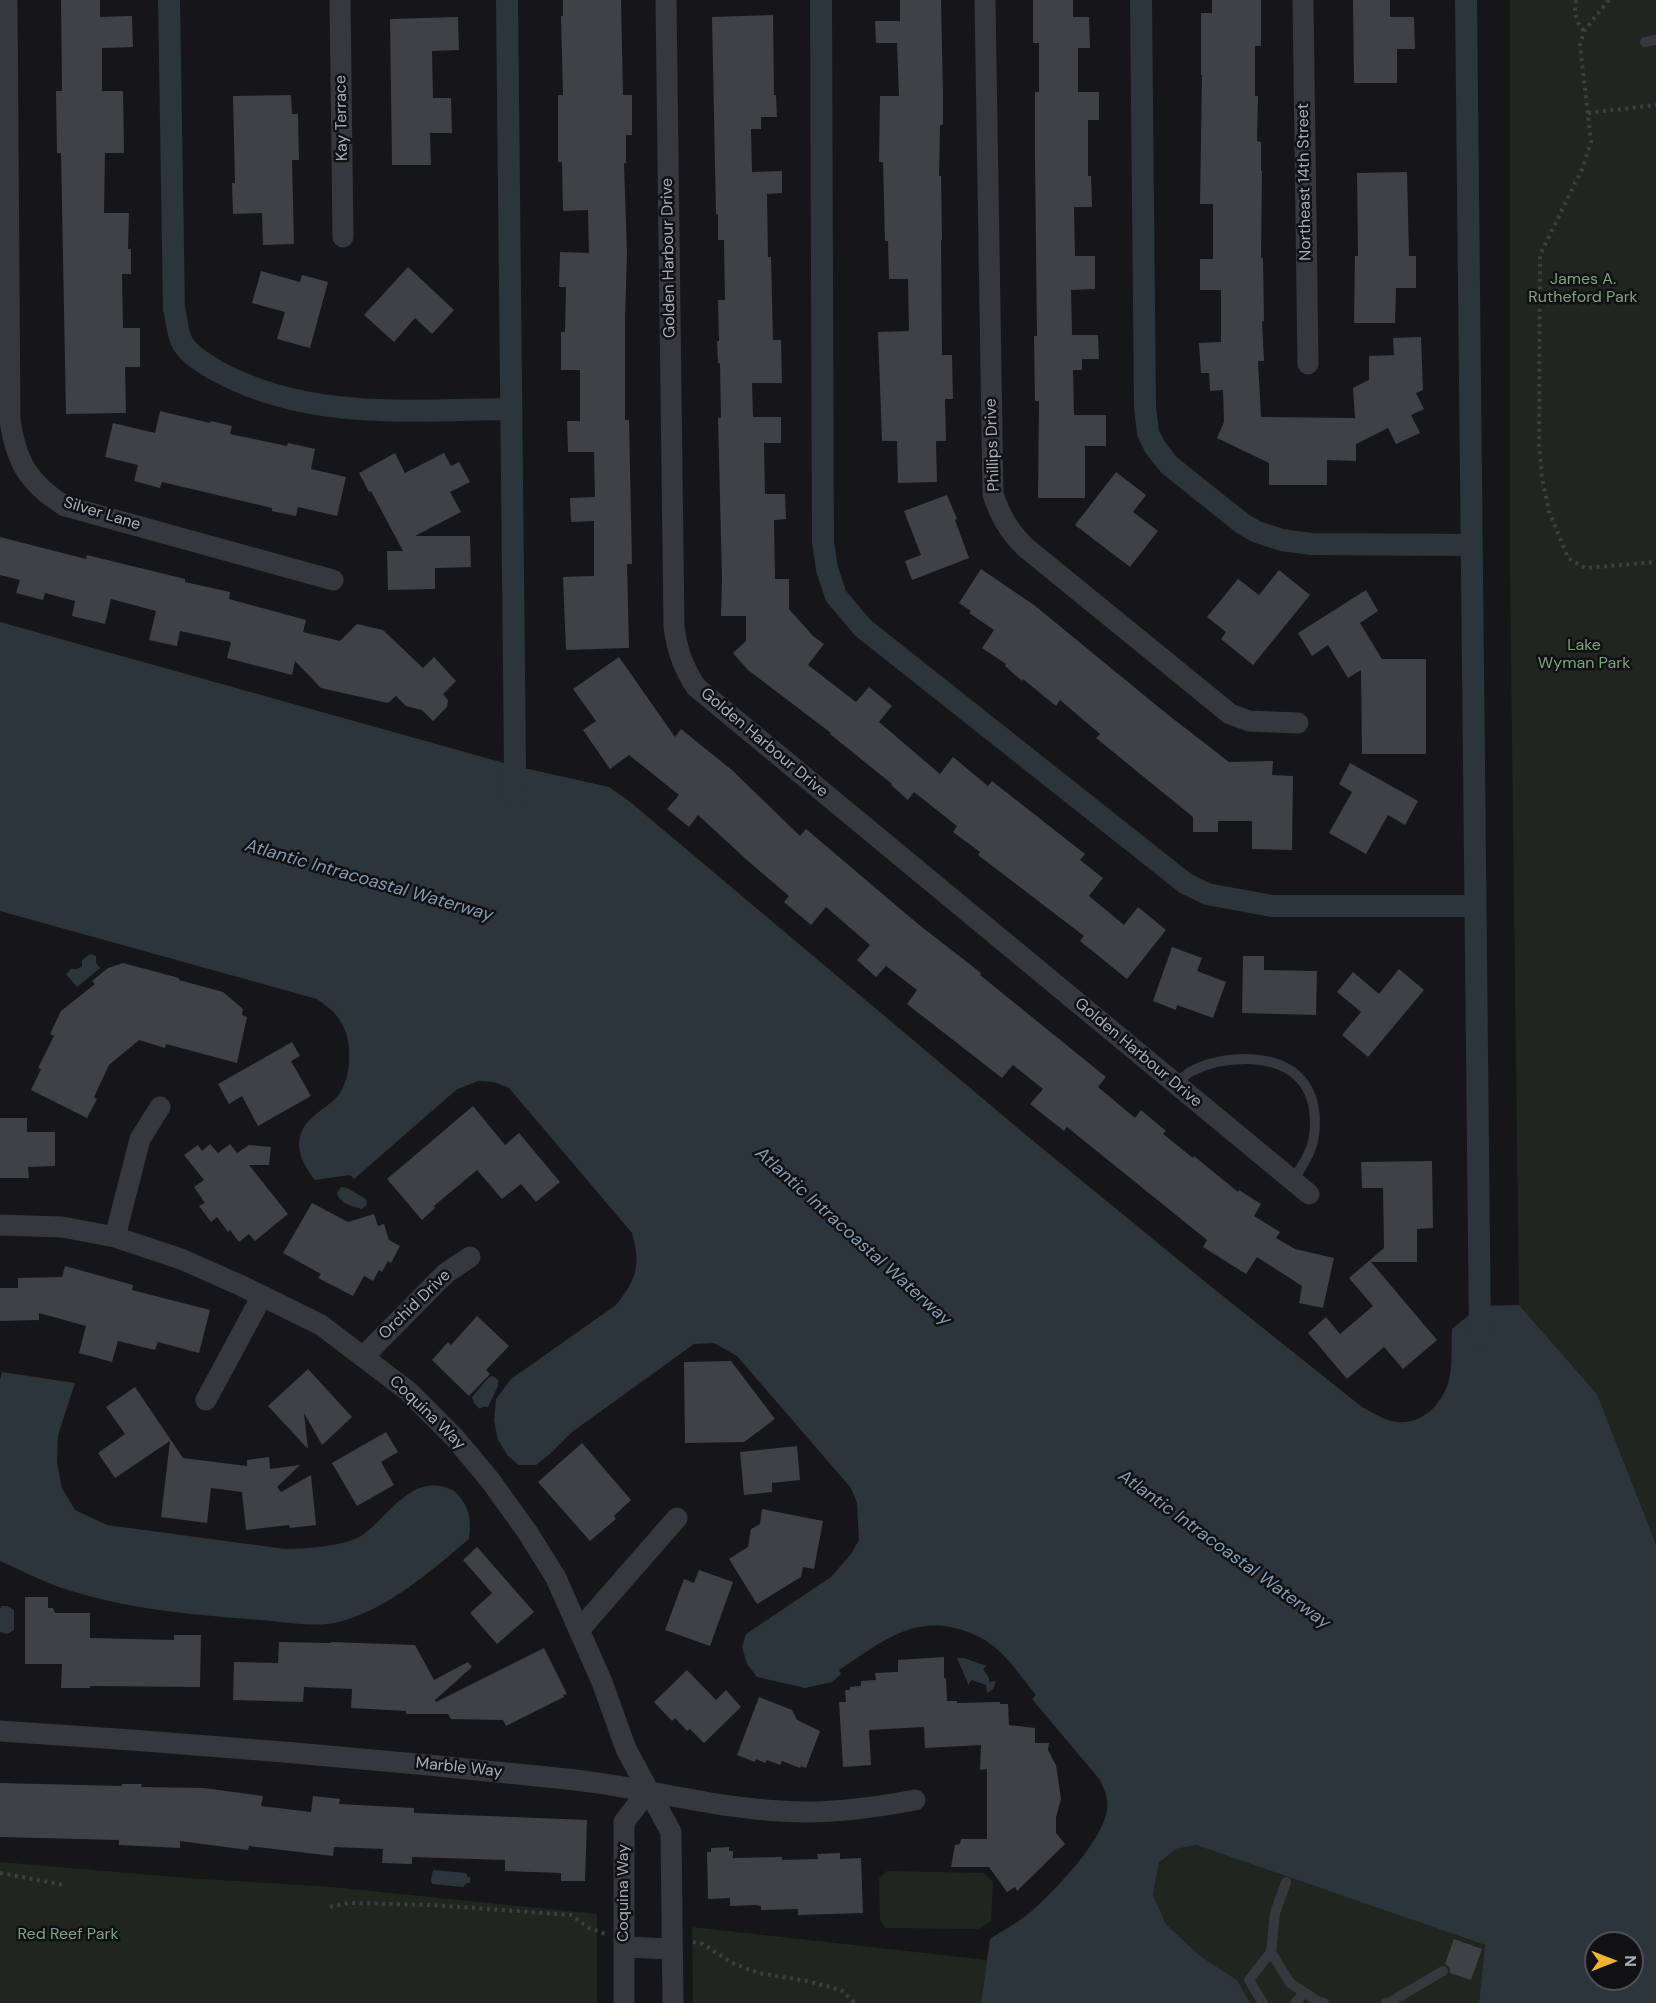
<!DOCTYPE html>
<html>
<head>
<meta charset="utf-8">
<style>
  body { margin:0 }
  #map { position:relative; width:1656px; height:2003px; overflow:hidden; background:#161618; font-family:"DM Sans",sans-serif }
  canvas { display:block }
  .north { position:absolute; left:1584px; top:1931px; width:60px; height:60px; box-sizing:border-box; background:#111113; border:2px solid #4d4f55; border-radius:50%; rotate:90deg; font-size:16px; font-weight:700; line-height:24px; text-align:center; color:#a8adb8 }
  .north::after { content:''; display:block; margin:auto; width:21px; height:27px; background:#f2b134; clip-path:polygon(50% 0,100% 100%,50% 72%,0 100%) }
</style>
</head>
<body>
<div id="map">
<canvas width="1656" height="2003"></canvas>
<div class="north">N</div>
</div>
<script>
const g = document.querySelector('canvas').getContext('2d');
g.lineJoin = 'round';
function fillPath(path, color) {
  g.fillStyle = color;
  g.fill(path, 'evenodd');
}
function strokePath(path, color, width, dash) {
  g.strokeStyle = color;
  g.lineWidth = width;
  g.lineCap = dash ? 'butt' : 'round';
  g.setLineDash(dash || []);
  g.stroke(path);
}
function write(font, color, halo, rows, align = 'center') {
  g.font = font + ' "DM Sans",sans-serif';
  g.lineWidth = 5;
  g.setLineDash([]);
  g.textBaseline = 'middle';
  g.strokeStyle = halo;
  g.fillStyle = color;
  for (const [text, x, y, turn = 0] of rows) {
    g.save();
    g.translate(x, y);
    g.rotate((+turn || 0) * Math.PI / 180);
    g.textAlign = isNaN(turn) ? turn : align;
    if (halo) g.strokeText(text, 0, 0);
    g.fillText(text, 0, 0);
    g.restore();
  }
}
fillPath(new Path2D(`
  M1510 0H1656V1544L1597 1394 1519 1305 1510 579Z
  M1196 1845 1485 1945 1479 2003H1250L1237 1980 1200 1956 1166 1924 1153 1895 1159 1864 1176 1849Z
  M0 1862 187 1878 332 1887 597 1914V2003H0Z
  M887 1871 983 1873 993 1882 991 1921 978 1929 886 1928 880 1920 879 1878Z
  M692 1927 987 1960 981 2003H693Z`), '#1e261f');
fillPath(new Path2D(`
  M0 622 515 766 609 787 629 801 1026 1135 1214 1289 1362 1407C1373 1413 1384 1420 1396 1422 1423 1425 1443 1403 1449 1380 1453 1364 1451 1345 1452 1329L1480 1306 1519 1305 1597 1394 1656 1544V2003H1479L1485 1945 1196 1845 1176 1849 1159 1863 1153 1895 1166 1924 1200 1956 1237 1980 1250 2003H981L990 1939C1005 1929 1023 1920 1036 1907 1058 1887 1101 1842 1107 1811 1109 1800 1105 1791 1100 1780L1032 1699 1036 1695C1024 1681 1012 1662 997 1649 988 1641 977 1635 965 1631 913 1613 881 1643 839 1670L841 1674 832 1682 805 1688 757 1677 747 1664 742 1647 746 1634 831 1577 851 1554 859 1540 857 1503 851 1488 737 1356 714 1343 694 1344 572 1432 551 1453 536 1465H519L508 1456 498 1440 494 1421 496 1399 511 1379 616 1305C637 1279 641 1264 632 1233L509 1088 494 1082 478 1081 456 1090 354 1179 350 1175 315 1180C304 1166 293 1147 303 1129 308 1117 328 1107 337 1097 351 1081 353 1044 343 1026 338 1014 328 1007 317 999L0 911ZM1596 1943H1632V1979H1596Z
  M90 954 96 956V963L100 968 77 987 66 974 71 969H77L82 966V960Z
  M341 1187 347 1188 366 1199 367 1205 362 1209C352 1206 339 1203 337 1193Z
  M2 1372 75 1383 58 1435 57 1463 62 1488 75 1510 107 1525 285 1549C305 1549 344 1546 361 1536 387 1519 408 1477 444 1487 451 1489 454 1490 459 1496 471 1511 471 1521 469 1539 431 1571 388 1609 339 1622 315 1628 286 1622 261 1620 193 1615 123 1609 59 1587 39 1580 19 1569 0 1561V1380Z
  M493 1376 498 1380V1386L488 1407H482L480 1409 474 1403 472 1397 489 1377Z
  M2 1606H7L14 1610V1630L7 1634 0 1632V1608Z
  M957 1658H964L987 1666 983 1669 989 1678V1682L996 1681 993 1689 987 1693 986 1685 972 1680 969 1683V1686Z
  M433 1870 465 1873 467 1874V1877H470V1883H467L463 1887 432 1884 431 1880Z`), '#2c353c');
strokePath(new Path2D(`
  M169 0 174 309C177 319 177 331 181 340 187 354 203 362 215 370 307 421 410 410 511 409
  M507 0 515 766 513 796
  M821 0 823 542 827 569 836 596 863 628 1185 883 1207 894 1272 906H1474
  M1141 0 1145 407 1148 433 1155 447 1169 465 1243 524 1257 532 1282 540 1311 544 1471 545
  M1466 0 1480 1336`), '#2c353c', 22);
fillPath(new Path2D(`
  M61 0H100V17L132 16 133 47 102 48V91H123L124 153H105L104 213H129L128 249H131V274H122L123 328H140V367H125L126 413 66 414 61 153H57L56 91H62Z
  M563 0H621L623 95H632V135H626V163H624L627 254 625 320V420H629L632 564H627L629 648 566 650 563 577 594 576V521L571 522 570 498 595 497 594 452H568L567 421H580V370H561V332H565L566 287H559L560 252 589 253 588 210 563 211 562 162H558V95H563L561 16H563Z
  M900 0H941L943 96V125H940L939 176H941L942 240H941L942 355H952L953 399H945L946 441H936L937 482 898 483 897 441H882L878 332 909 331 908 279H889L888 241H885L883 162H879L880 96H899L897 43H876L875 21H900Z
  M1033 0H1073V17H1089L1090 48H1078V92H1099V120H1088V176H1091L1092 207H1074L1075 256H1095V289L1071 290 1072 335H1098L1099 359H1082V370H1073L1074 415H1106V446H1085V498H1038L1039 401H1035L1034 336H1037L1035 160V92H1039V43H1033Z
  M1212 0H1261V46H1255V96H1258L1257 141 1261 142V171H1262L1261 258H1263L1264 321 1262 322 1264 361H1258L1261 417 1355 418 1353 388 1369 380V356L1394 355 1393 338 1421 337 1423 390 1416 393 1424 409 1411 415 1420 433 1396 444 1388 428 1356 444V461L1327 460V485H1269V463L1217 438 1224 422 1223 390 1210 391 1209 373H1201L1199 343 1221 342V290H1200V259H1213V204H1200L1202 75H1201V13H1212Z
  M1353 0H1390V17H1414L1415 49H1397V83H1354Z
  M773 15 774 95H776L777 117H761V129H751L752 172 782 171V193L767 194 768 257H771L773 340H781L782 383H752L753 417H781V443H764L765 494H785L786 519 774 520 775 579H789V609L813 636 824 644 808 665 856 702 869 687 892 706 879 722 940 774 953 757 988 786 992 781 1085 854 1080 860 1103 878 1089 896 1124 925 1138 907 1166 930 1127 979 1080 941 1084 936 978 855 980 852 953 832 957 826 914 792 908 800 891 785 892 784 830 734 831 733 748 670 733 653 746 641V616H721L722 579 718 418H721L720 363H718L717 341H719L718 300H725L724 240H718V214H716L712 17Z
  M458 17 459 50 432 51 433 98H451L452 133H430L431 165H392L390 19Z
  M291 95 292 114H298L299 160H292L294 244 263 245 262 213 233 214 232 183H235L233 96Z
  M1407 172 1409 256H1416V288H1396L1395 323H1354L1355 256H1358L1357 173Z
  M408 267 454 310 432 334 415 318 394 342 364 315Z
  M261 271 300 282 302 275 328 282 310 348 277 339 285 312 252 303Z
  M160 411 210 423 211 421 232 426 230 434 287 446 288 443 315 449 311 469 346 477 337 516 298 507 296 516 272 511V508L162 482 160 488 134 481 138 465 105 457 113 423 155 433Z
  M395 453 405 473 444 453 451 466 459 462 470 482 450 492 461 512 415 536H470L471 567 435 568V589L388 590 387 551H403L371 491 369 492 359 473Z
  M1116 472 1146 495 1133 512 1158 531 1130 567 1075 525Z
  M947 495 957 519 955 520 969 558 912 580 905 561 921 555 904 511Z
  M0 537 86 559 87 555 185 579V582L230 592 229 599 306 620 303 632 340 641 357 624 383 630 423 668 434 657 456 681 443 694 448 700 447 707 433 721 422 710 406 706 396 696 388 703 321 688 295 661 292 675 227 658 231 642 180 631 177 646 149 640 156 611 111 599 105 624 72 616 75 601 45 593 43 600 16 593 20 580 0 575Z
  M981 569 1034 605 1167 714 1229 762 1273 761 1272 775 1293 776 1292 850 1252 849V821H1218V832H1193V817L1096 738 1100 734 1060 700 1056 706 1023 679 1022 681 1005 666 1006 664 982 648 994 630 969 613 971 611 959 603Z
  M1279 570 1310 595 1253 665 1221 639 1226 632 1207 617 1238 579 1259 595Z
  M1366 590 1378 611 1360 623 1382 659H1426V754H1362L1361 670 1348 678 1328 645 1312 656 1298 633Z
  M619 657 675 737 681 729 733 771 800 836 806 829 918 924 981 973 980 975 1106 1077 1098 1087 1135 1118 1141 1110 1166 1131 1163 1134 1193 1158 1194 1156 1238 1192 1239 1190 1261 1204 1254 1216 1280 1232 1276 1238 1295 1249 1334 1258 1323 1308 1299 1303 1302 1286 1257 1257 1246 1274 1203 1247 1207 1240 1067 1127 1064 1131 1030 1104 1043 1089 1013 1065 1002 1078 907 1004 917 990 886 966 876 977 857 960 870 945 826 907 811 925 784 902 789 896 748 861 698 815 689 827 667 809 679 795 629 755 610 769 583 730 596 721 573 689Z
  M1350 763 1418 801 1405 825 1388 815 1366 854 1329 833 1352 792 1339 784Z
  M1172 947 1202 958 1197 971 1226 982 1213 1018 1177 1005 1176 1010 1153 1001Z
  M1243 956H1264V970L1317 971 1316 1015 1242 1013Z
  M123 963 179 978V980L223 992 243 1009 242 1015 247 1017 237 1063 166 1044 165 1048 139 1040 109 1065 94 1097 97 1099 87 1118 31 1090 41 1069 38 1068 54 1036 50 1034 61 1011 95 984 92 981 108 968Z
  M1399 969 1424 990 1368 1057 1342 1035 1361 1012 1337 992 1353 972 1379 994Z
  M292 1042 300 1056 291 1061 311 1096 258 1126 242 1096 229 1104 218 1084Z
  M473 1106 505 1145 519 1133 560 1182 536 1202 521 1184 502 1199 477 1170 434 1206 435 1208 422 1220 387 1179Z
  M0 1118H27V1132H55V1166L28 1167 29 1178H0Z
  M210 1144 218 1153 230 1144 237 1153 249 1145 271 1147 269 1165H249L288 1214 255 1241 249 1234 239 1242 230 1230 228 1232 217 1217 211 1222 199 1206 205 1203 194 1187 204 1180 184 1155 198 1145 202 1151Z
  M1432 1161 1433 1228 1417 1229V1262H1371L1437 1340 1403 1369 1384 1347 1347 1379 1308 1333 1326 1317 1340 1334 1373 1306 1349 1278 1384 1248 1383 1188H1362L1361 1162Z
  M312 1203 348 1222 374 1214 378 1226 384 1224 389 1240 400 1246 391 1263 388 1261 382 1272 379 1270 373 1281 364 1276 353 1296 318 1278 321 1274 283 1253Z
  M65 1266 133 1285 132 1290 210 1310 199 1353 158 1342 155 1350 118 1341 112 1362 79 1353 86 1326 39 1313V1320L0 1321V1288H18V1278L62 1277Z
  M477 1316 509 1346 486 1370 490 1374 469 1396 432 1360 448 1342 451 1345Z
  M731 1361 775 1419 744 1442 685 1443 684 1362Z
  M308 1369 352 1417 322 1445 304 1413 308 1449 268 1406Z
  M135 1387 183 1458 247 1466V1460L269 1457 270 1469 300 1465 277 1487 281 1492 311 1475 316 1525 290 1528 289 1525 246 1530 242 1492 211 1488 207 1523 161 1517 170 1441 115 1478 98 1453 125 1434 106 1407Z
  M386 1432 398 1452 381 1462 394 1485 357 1506 332 1463Z
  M582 1443 631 1500 614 1516 616 1519 590 1541 538 1482Z
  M797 1446 800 1480 772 1483V1492L744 1495 740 1452Z
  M762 1509 823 1521 814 1569 803 1567 801 1577 757 1604 729 1559 748 1547 751 1529 760 1524Z
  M477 1547 534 1612 497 1644 470 1613 492 1593 463 1560Z
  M699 1570 733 1582 710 1646 665 1630 684 1579 694 1583Z
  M25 1597H48V1608H53L55 1613H90V1638L174 1640V1635H201L200 1687 90 1686V1688H61L62 1664H25Z
  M279 1642 331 1643V1642L415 1645 434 1680 468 1662 472 1667 435 1700 436 1702 544 1648 567 1694 563 1695 564 1697 506 1726 503 1720 451 1719 448 1714H406V1711L351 1708 352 1689 304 1687 303 1702 233 1700 234 1662 278 1663Z
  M944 1657V1678H946L947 1701H957V1703L1000 1702V1704H1008L1009 1725 1035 1728V1743H1049L1048 1750 1056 1765 1061 1799 1056 1817V1833L1065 1844 1017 1891 1015 1887 1007 1892 989 1867H951L955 1845 960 1844 961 1839H987V1769L980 1770 981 1745 925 1748 924 1727 869 1730 871 1765 843 1767 839 1702H846L845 1690H850V1687L861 1686V1681L876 1680 875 1673 898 1672V1660Z
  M687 1670 716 1700 726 1690 741 1707 704 1743 690 1729 687 1731 675 1718 672 1721 654 1702Z
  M759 1697 792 1710 797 1720 820 1731 806 1768 801 1766 800 1768 782 1761 780 1765 767 1760 765 1763 756 1759 755 1762 737 1755Z
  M0 1783 122 1786V1784H142L141 1787 204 1788 263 1796 261 1806 311 1812 313 1796 340 1799 339 1804 414 1808V1813L587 1820 585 1881H561V1873L505 1871V1860L412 1857V1864L382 1863 383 1849 334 1847 333 1856 249 1846 248 1850 180 1841V1848L119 1845V1840L0 1837Z
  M729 1847V1851H733V1858L782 1857V1860L818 1859 817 1854 840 1853V1859L861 1858 863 1913 798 1915V1909L761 1910V1906L756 1905 730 1906V1898L708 1899 707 1852H711V1848Z
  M1454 1939 1482 1949 1471 1980 1450 1973V1968L1445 1964Z`), '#404145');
strokePath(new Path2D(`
  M1576 0C1574 12 1575 21 1584 31
  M1609 0 1584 31 1580 45 1591 142 1583 167 1540 255 1539 444 1542 478 1549 511 1568 558 1585 568 1656 562
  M1588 113 1656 105
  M0 1873 65 1885
  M330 1907 349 1903 432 1905 571 1915 589 1928 605 1934
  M693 1942 703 1944 732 1963 759 1973 807 1981 841 1990 855 2003`), '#3d3f44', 4, [3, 4.5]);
strokePath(new Path2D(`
  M1645 42 1656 40
  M1176 1084C1181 1079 1187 1073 1194 1070 1210 1062 1229 1059 1247 1059 1295 1060 1320 1087 1314 1136 1312 1152 1301 1167 1293 1181
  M1286 1882 1275 1913 1271 1952 1290 1983 1319 2002 1324 2003
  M1263 2003 1249 1980 1271 1952
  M1295 2003 1304 1993
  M1386 2003 1390 2002 1443 1971`), '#37383d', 10);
strokePath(new Path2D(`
  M7 0 10 420C16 462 29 484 65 506L333 580
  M340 0 343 237
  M666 0 674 627C677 650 683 667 696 687L1309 1194
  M985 0 993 494C1000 516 1009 531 1025 547L1230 714 1249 721 1298 723
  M1303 0 1308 364
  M0 1225 62 1227 115 1237 181 1259 242 1286 321 1325 408 1391 454 1437 490 1480 528 1533 556 1578 602 1682 626 1749 671 1832 673 2003
  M115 1237 140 1139 160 1107
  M363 1357 446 1273 470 1257
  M206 1400 262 1296
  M580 1629 677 1518
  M0 1731C189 1743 378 1759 567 1779 646 1787 725 1812 805 1812 843 1812 878 1807 915 1800
  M624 1947 672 1949
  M624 2003V1822L648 1791`), '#37383d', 21);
write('16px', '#a8adb8', '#111113', [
  ["Kay Terrace",342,118,-91],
  ["Northeast 14th Street",1305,182,-91],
  ["Golden Harbour Drive",669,258,-91],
  ["Phillips Drive",993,445,-92],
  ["Silver Lane",102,514,17],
  ["Golden Harbour Drive",764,743,40],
  ["Golden Harbour Drive",1138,1053,40],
  ["Orchid Drive",415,1305,-44],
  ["Coquina Way",427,1413,44],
  ["Marble Way",459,1768,6],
  ["Coquina Way",624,1893,-90]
]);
write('16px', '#7fa381', '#111113', [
  ["James A.",1583,280],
  ["Rutheford Park",1583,298],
  ["Lake",1584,646],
  ["Wyman Park",1584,664],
  ["Red Reef Park",68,1935]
]);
write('italic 18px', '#7f9bb3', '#111113', [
  ["Atlantic Intracoastal Waterway",369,881,16],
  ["Atlantic Intracoastal Waterway",853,1237,42],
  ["Atlantic Intracoastal Waterway",1224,1550,36]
]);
</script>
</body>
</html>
